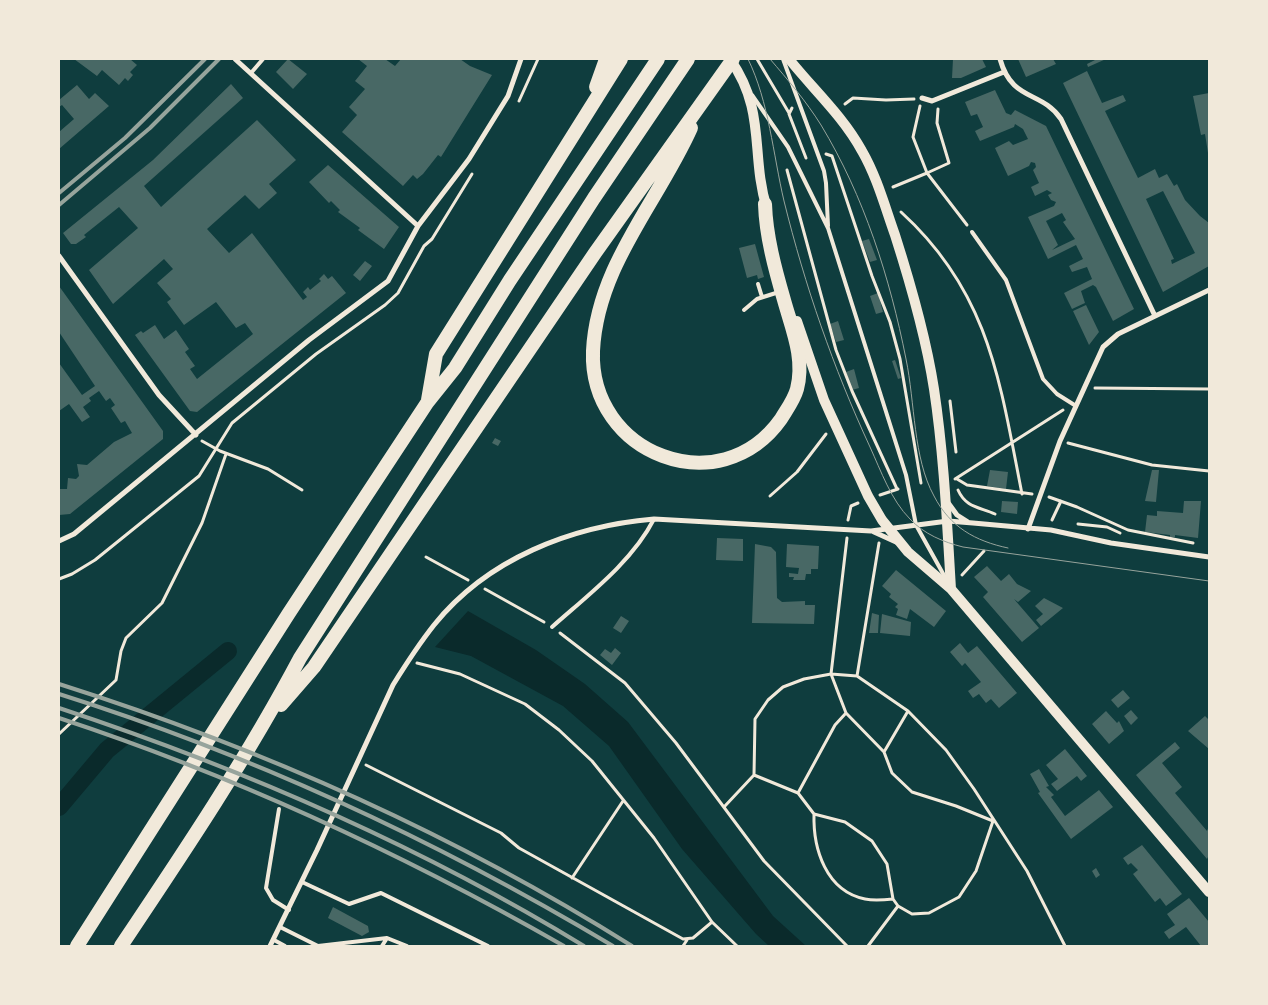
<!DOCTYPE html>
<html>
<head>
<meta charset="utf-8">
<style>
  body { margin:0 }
  #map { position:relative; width:1268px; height:1005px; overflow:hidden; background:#0f3d3e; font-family:Commissioner,sans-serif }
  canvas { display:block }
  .frame { position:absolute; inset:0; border:60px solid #f1e9da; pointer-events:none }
</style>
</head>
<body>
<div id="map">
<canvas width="1268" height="1005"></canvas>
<div class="frame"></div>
</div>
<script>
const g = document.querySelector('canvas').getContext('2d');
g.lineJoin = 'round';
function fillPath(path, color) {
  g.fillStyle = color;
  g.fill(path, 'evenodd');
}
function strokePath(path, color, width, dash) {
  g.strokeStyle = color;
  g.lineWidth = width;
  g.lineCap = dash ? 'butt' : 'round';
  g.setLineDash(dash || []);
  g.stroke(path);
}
fillPath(new Path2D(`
  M468 611 536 650 585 684 628 722 773 916 806 946H769L756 934 682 849 609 746 563 706 471 656 435 647Z`), '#0a2a2b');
strokePath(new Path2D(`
  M59 807 107 750 228 651`), '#0a2a2b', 18);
fillPath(new Path2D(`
  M74 59H130L137 65 130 72 133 75 128 81 125 78 119 85 102 70 97 76Z
  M288 59 307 74 293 89 276 72Z
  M358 59H385L395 66 401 59H460L470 66 492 75 441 157 438 155 423 174 417 179 413 175 403 186 342 132 357 115 349 107 365 89 355 81 367 66Z
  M953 59H982L986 67 961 78H952Z
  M1018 59H1053L1056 64 1026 77Z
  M1097 59H1106L1088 67 1087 64Z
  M1087 71 1102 103 1123 95 1126 101 1105 111 1138 178 1155 169 1159 178 1167 174 1174 186 1177 184 1185 200 1200 216 1209 223V266L1163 292 1063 83ZM1163 191 1195 253 1172 264 1171 260 1174 259 1146 199Z
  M231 84 243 98 144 186 161 207 257 120 296 160 269 184 277 193 259 209 245 195 207 229 229 253 252 233 303 300 307 297 303 292 308 287 310 290 321 281 319 279 324 274 328 279 332 276 346 293 197 412 190 411 135 335 141 331 143 333 155 325 164 339 176 330 189 349 185 352 195 366 190 369 197 379 253 334 245 323 236 328 216 302 184 325 167 302 171 299 157 283 173 269 164 259 113 304 89 270 138 228 119 207 84 235 86 237 76 244H71L63 233 153 160Z
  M77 85 89 99 95 93 109 106 59 149V132L74 119 62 105 59 107V100Z
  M995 90 1006 113 1011 115 1015 110 1046 126 1134 309 1113 321 1096 287 1093 285 1081 291 1085 303 1072 309 1064 293 1092 279 1087 267 1072 272 1069 266 1083 259 1076 245 1048 259 1028 217 1054 206 1056 202 1051 200 1048 195 1052 193 1047 190 1035 196 1031 187 1039 183 1033 170 1036 167 1035 163 1031 162 1029 166 1008 176 995 148 1009 141 1013 145 1028 139 1023 129 1015 124 1014 127 980 141 975 131 983 127 977 114 971 116 965 102ZM1062 213 1066 220 1063 222 1075 239 1052 250 1058 245 1046 221Z
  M1209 93V153H1208L1205 134 1201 135 1193 96Z
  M328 165 399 227 384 249 358 230 360 228 338 212 340 210 331 201 329 203 309 182Z
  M869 239 877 260 870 262 862 241Z
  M755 244 764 277 758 279 757 275 747 278 739 248Z
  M365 261 372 266 360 281 353 275Z
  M59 286 163 431V439L70 514 59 515V489H67L68 478 76 479 79 476 77 464 87 465 114 442 132 433 125 421 121 423 111 408 115 405 110 398 106 401 99 391 89 398 91 401 83 407 90 417 82 422 69 404 59 411V363L82 395 95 386 59 332Z
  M878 293 883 312 876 314 870 296Z
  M1086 305 1099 332 1089 345 1073 311Z
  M838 321 844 340 836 342 830 324Z
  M895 360 901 378 898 379 892 361Z
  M854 369 859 388 852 390 846 372Z
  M495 438 501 441 498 446 492 443Z
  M990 470 1008 472 1006 489 987 486Z
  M1152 470H1159L1156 502 1145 501Z
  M1002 501 1018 502 1017 514 1001 512Z
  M1184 501H1201L1198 538 1175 535V537H1170V535L1145 532 1147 515 1157 516V511L1183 513Z
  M717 538 743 539V561L716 560Z
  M755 544 771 547 776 552 777 598 782 602 805 601V605H815L814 624 752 623Z
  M787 544 819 546 818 569H811V574H806L805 580H793L794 577H789V573L798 574 799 568 786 567Z
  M987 566 1001 581 1009 574 1017 584 1031 591 1018 602 1014 599 1039 628 1022 642 983 597 988 592 974 577Z
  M896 570 946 611 934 627 910 609 907 619 896 615 898 609 895 607 898 604 889 597 891 594 882 586Z
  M1044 598 1063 608 1041 626 1036 620 1043 614 1035 606Z
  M872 613 879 615 878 633H869Z
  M882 614 911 622 910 636 880 633Z
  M621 616 629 621 621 633 613 628Z
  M960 643 968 653 977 646 1017 693 999 708 991 699 986 703 979 694 973 698 968 691 981 682 965 663 962 666 950 652Z
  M615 648 621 653 612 665 600 655 605 649 611 653Z
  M1123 690 1130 698 1118 708 1111 700Z
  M1131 710 1138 718 1131 725 1124 716Z
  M1106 711 1117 723 1119 721 1124 731 1109 744 1092 724Z
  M1205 716 1209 720V749L1188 731Z
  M1175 742 1180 748 1162 763 1182 787 1175 793 1207 831 1209 826V855L1207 859 1136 775Z
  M1065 749 1087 776 1081 781 1077 776 1057 791 1051 784 1058 779 1046 765Z
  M1039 769 1049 786 1046 787 1054 795 1051 797 1065 816 1099 790 1113 807 1071 839 1038 793 1040 792 1030 774Z
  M1142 845 1182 894 1166 906 1160 898 1155 902 1133 874 1138 870 1131 863 1128 865 1123 858Z
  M1096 868 1100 875 1096 878 1092 871Z
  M1189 898 1209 922V946H1201L1186 927 1169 939 1164 932 1175 925 1167 914Z
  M333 907 368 926 369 932 362 936 328 918Z`), '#486865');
strokePath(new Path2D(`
  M757 59 789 113
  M519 101 538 59
  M845 104 853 98 886 100 914 99
  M792 108 789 114 806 158
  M938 109 937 123 949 163 927 173 967 225
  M826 154 832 156 872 276 890 322 900 359 921 483
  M787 170 836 350 852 391 897 489
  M893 187 927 173 913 137 920 106
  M901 212C990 293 1000 383 1022 494
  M1095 388 1209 389
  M950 401 956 452
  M202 441 220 451 268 469 302 490
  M1068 443 1152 465 1209 471
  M955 479 1063 410
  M957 479 967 485 1032 494
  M958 490C966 508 980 507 995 514
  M880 495 898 489
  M770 496 797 472 826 434
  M1049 497 1077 507 1128 530 1193 543
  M848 520 851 506 858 503
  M1052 520 1061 501
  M1078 524 1107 527 1120 533
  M847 538 831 674 846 713 884 752 892 773 912 792 956 806 993 821
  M426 557 468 580
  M962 575 984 551
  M59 579 72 574 95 560 199 476 232 423 316 354 385 305 398 293 424 246 432 239 472 174
  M485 589 544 622
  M560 633 625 683 676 743 764 861 847 946
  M417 663 460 674 525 704 559 730 592 761 654 838 712 922 737 946
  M857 676 879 543
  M59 734 116 680 121 651 126 638 162 603 202 523 226 454
  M884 752 908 711
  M366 765 501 833 519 848 683 939 693 938 712 922
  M754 775 798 793 835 725 846 713
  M798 793 814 814 845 822 872 841 887 864 893 899 898 906 912 914 929 913 959 897 976 871 993 821
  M724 807 754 775 755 719 768 700 783 687 804 679 831 674 857 676 908 711 946 750 974 789 1027 871 1065 946
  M814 814C813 849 826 891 865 899 874 901 884 900 893 899
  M572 878 623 801
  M683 946 687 940
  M868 946 898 906`), '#f1e9da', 3);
strokePath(new Path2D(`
  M783 59 824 171 826 183 828 226
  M251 73 263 59
  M752 95 788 147 828 228 906 475 916 525 946 579
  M972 232 1006 280 1043 379 1057 394 1076 406
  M758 284 762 297
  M744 310 757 299 779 292
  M552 627C588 595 632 562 654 519
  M279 809 266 888 273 900 289 910
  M302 882 349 904 381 893 488 946
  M280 927 318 946 387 938 407 946
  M274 940 285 946
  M382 946 387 938`), '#f1e9da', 4);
strokePath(new Path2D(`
  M235 59 418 226
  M1000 59C1012 102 1041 90 1061 119L1155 316
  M922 98 932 101 1004 72
  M59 256 159 395 196 435
  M949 504 957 515 968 522
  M1028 529 1060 441 1103 347 1118 334 1209 290
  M874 532 896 542
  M59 541 74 534 309 340 388 281 418 226 469 159 508 96 521 59
  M270 946 317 850 393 685C406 664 419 644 434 625 487 559 571 526 654 519L871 531 948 521 973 523 1051 530 1111 543 1209 557`), '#f1e9da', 5);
strokePath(new Path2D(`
  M730 59C767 112 750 154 767 209
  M789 59C813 89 843 116 862 151 877 177 885 207 895 235 911 285 926 337 934 389 944 455 947 523 951 589
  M797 321 824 400 868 496 882 520 908 552 951 589 1209 892`), '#f1e9da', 10);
strokePath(new Path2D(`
  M596 87 606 59
  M691 128C658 202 597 266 593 351 589 454 720 505 781 419 787 409 794 400 797 389 805 358 792 329 784 300 775 269 766 236 765 204
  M428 400 436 354 621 59
  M281 705 314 667 595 253 733 59
  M77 946 289 613 427 403 455 368 510 280 658 59
  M121 946C184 852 247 758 300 658L594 198 688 59`), '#f1e9da', 14);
strokePath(new Path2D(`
  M748 59C769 102 773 154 784 201 805 286 833 367 870 447 881 471 891 500 910 519 924 534 943 542 963 547L1209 581
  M770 59C788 80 806 101 821 125 864 196 890 278 906 359 915 402 913 458 934 496 950 527 975 541 1008 548`), '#97a49c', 1);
strokePath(new Path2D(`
  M59 193 125 138 205 59
  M59 205 150 128 219 59
  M59 684C258 747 455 835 632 946
  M59 694C253 755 439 842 613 946
  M59 708C241 768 420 846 584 946
  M59 718C235 776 403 854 564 946`), '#97a49c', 4);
</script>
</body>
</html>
